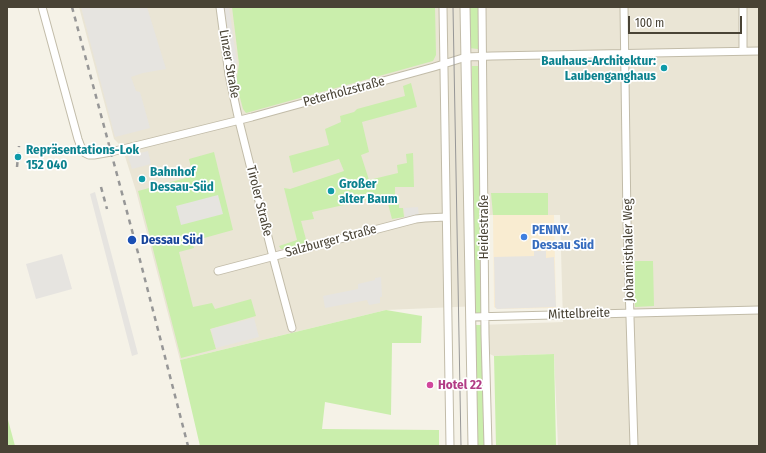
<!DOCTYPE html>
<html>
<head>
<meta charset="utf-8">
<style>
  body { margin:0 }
  #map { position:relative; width:766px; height:453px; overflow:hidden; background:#f5f2e7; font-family:"Fira Sans Condensed",sans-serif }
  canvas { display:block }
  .frame { position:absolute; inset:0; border:8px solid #494335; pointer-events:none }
  .scale { position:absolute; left:628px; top:16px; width:114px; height:18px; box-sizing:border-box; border:2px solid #494335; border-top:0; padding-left:5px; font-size:12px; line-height:14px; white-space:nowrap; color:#494335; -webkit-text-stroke:3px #fff; paint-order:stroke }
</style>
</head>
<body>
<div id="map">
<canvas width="766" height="453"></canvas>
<div class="frame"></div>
<div class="scale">100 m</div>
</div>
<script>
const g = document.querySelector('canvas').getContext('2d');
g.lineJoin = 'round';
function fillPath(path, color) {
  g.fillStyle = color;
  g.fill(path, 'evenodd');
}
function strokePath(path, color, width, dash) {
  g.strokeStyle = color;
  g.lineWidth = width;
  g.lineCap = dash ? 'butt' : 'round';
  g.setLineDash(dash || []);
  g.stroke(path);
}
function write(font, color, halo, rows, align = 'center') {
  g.font = font + ' "Fira Sans Condensed",sans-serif';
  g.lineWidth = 3.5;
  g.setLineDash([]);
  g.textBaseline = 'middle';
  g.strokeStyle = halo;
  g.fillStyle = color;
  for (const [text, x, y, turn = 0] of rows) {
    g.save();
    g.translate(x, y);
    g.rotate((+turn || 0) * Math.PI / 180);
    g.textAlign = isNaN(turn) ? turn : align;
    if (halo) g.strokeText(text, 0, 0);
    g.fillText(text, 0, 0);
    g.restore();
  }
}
fillPath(new Path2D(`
  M79 7H759V446H558L554 354 494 356 479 349V325L563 322 560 215H478L479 306 386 310 180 360 136 191 122 147 114 139Z`), '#eae5d5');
fillPath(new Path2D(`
  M493 215H554L556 308 497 309 494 307Z`), '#f9ecd1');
fillPath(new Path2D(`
  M232 7H435L436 55 433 61 246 113 243 109 236 83 239 64Z
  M468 7H478V49L469 48Z
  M472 66H479L482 315H473Z
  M411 83 417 107 362 122 369 152 361 155 369 180 398 173 397 165 407 163 406 154 413 153 414 187H395V197H399V208H403L404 217 392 219 387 200 374 203 371 199 312 212 314 219 301 221 307 243 286 249H281L279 246 297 240 284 188 290 189 344 171 339 159 293 173 289 156 329 145 325 129 341 122 340 116 354 112 357 109 405 96 403 86Z
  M214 152 233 230 197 240 198 243 193 245 194 248 179 252 193 307 212 303 215 309 251 299 256 316 210 329 216 349 181 358 138 191 193 176 189 159Z
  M491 193H548V215H493Z
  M635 261H653L654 306 635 307Z
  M386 310 422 316 421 343H392L391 415 325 402 322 429 439 430V446H200L180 360Z
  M473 325H482L486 446H475Z
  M554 354 556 446H496L494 356Z
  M7 416 15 446H7Z`), '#caeeac');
fillPath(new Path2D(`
  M81 7H147L166 69 143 73 131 77 136 91 140 92 150 128 115 137Z
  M223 7H229L237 63 231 65Z
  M148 151 151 164 132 169 128 156Z
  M95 192 138 354 132 356 90 194Z
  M218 195 223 214 181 225 176 206Z
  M418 207 419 216 405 218 404 208Z
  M534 251H546V258L554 257 556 307 497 309 495 307 494 257 534 256Z
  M62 254 72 289 36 299 26 264Z
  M381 277 382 297H380V303L369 305 367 300 325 308 323 296 358 289V284L375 280V278Z
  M254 318 259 337 216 348 211 329Z`), '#e6e4e0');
const minor = new Path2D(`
  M42 7 78 139 81 147 85 153 89 155H94L111 152 252 117 434 67 466 57 492 56 759 51
  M220 7 229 75 239 121 273 257 292 328
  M443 7 450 446
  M482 7 485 334 488 446
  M624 7 627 221 634 446
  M743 51V7
  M218 271 416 219 425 218 446 217
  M471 317 759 310`);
const tertiary = new Path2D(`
  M465 7 473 446`);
strokePath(minor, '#c2bca9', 9);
strokePath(tertiary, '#c2bca9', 11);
strokePath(minor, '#fff', 7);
strokePath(tertiary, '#fff', 9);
strokePath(new Path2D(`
  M453 7 461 446`), '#979797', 1);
strokePath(new Path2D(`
  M72 7 141 264 188 446
  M17 167 19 146
  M101 187 107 209`), '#979797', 2.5, [5, 5]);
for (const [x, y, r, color] of [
  [664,68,4,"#0f9aa8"],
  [18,157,4,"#0f9aa8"],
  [142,179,4,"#0f9aa8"],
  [331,191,4,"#0f9aa8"],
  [524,237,4,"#3f7fe0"],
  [132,240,5,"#1a4fb4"],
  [430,385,4,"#d1479c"]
]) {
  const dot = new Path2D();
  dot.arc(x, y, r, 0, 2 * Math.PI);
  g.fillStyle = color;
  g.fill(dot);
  strokePath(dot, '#fff', 1.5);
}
write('bold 13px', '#0d838f', '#fff', [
  ["Bauhaus-Architektur:",656,61,"right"],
  ["Laubenganghaus",656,76,"right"],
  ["Repräsentations-Lok",26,150],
  ["152 040",26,165],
  ["Bahnhof",150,172],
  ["Dessau-Süd",150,187],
  ["Großer",339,184],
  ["alter Baum",339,199]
], 'left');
write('13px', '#494335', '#fff', [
  ["Linzer Straße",229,64,80],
  ["Peterholzstraße",344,92,-15],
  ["Tiroler Straße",259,201,76],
  ["Heidestraße",484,227,-90],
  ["Salzburger Straße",331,241,-15],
  ["Johannisthaler Weg",629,250,-91],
  ["Mittelbreite",579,314,-2]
]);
write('bold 13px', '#366cbe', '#fff', [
  ["PENNY.",532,230],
  ["Dessau Süd",532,245]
], 'left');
write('bold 13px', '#164399', '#fff', [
  ["Dessau Süd",141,240]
], 'left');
write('bold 13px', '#b23c85', '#fff', [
  ["Hotel 22",438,385]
], 'left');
</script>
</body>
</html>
